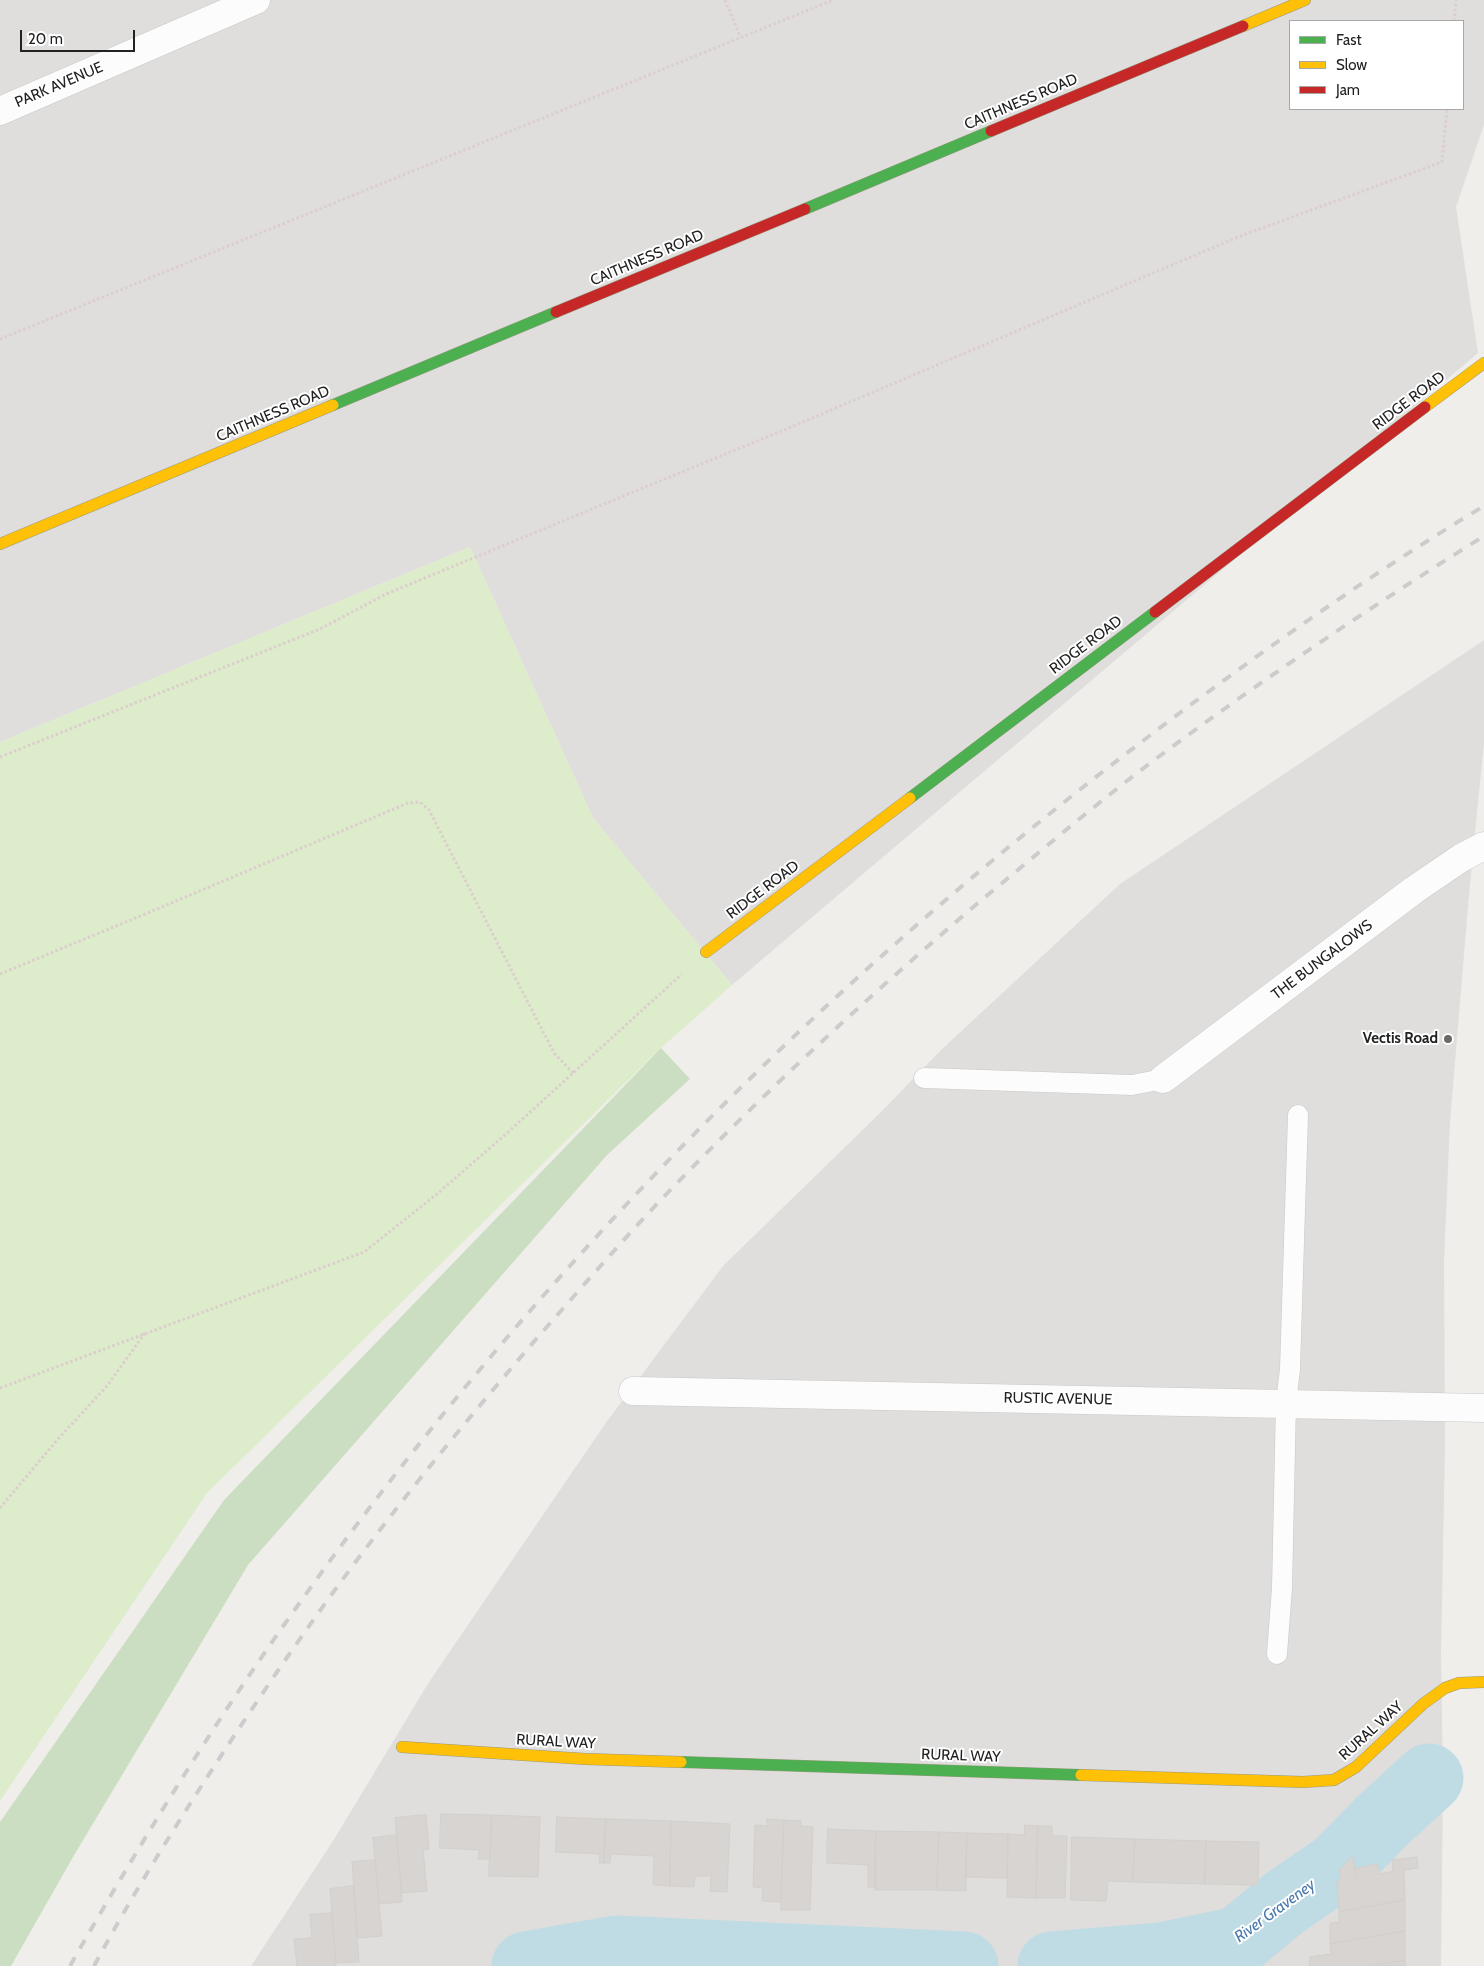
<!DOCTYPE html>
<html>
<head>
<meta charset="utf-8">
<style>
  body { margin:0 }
  #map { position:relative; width:1484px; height:1966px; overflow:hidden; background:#f0eeeb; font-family:Cabin,sans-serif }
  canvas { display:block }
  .legend { position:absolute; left:1289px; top:20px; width:175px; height:90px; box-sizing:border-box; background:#fff; border:1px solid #a7a7a7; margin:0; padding:6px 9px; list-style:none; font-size:15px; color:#222 }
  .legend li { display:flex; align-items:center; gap:10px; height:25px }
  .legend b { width:25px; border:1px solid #a7a7a7 }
  .scale { position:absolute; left:20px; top:30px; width:115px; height:22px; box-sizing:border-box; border:2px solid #222; border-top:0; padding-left:6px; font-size:15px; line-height:18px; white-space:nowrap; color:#222; -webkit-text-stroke:4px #fff; paint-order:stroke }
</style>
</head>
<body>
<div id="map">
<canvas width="1484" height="1966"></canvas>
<ul class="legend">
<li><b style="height:6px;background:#4caf50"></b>Fast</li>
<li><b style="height:6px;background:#ffc107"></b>Slow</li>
<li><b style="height:6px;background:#c62828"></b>Jam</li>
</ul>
<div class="scale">20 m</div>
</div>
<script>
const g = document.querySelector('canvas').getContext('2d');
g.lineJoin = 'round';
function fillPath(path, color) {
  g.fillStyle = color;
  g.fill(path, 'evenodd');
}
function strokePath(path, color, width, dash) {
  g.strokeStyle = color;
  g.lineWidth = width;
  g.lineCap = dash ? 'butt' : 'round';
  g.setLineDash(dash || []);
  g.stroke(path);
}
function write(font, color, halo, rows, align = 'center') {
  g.font = font + ' Cabin,sans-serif';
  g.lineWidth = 4;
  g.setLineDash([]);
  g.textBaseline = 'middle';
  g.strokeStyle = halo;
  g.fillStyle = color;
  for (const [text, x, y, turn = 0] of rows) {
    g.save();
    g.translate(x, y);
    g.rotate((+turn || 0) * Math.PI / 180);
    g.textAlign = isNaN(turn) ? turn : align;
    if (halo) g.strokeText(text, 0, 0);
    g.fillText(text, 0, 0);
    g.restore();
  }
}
fillPath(new Path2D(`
  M0 0H1484V125L1456 207 1478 353 732 985 593 818 470 547 0 742ZM1290 21H1463V109H1290Z
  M1484 640V742L1469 895 1450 1122 1444 1262 1445 1445 1441 1654 1443 1782 1441 1966H251L333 1841 429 1682 605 1424 723 1266 882 1111 941 1050 1120 884Z`), '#dfdedc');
fillPath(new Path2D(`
  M470 547 593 818 732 985 661 1048 207 1493 0 1801V742Z`), '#ddeccb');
fillPath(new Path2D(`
  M661 1048 690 1079 607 1155 248 1565 73 1857 11 1966H0V1822L224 1500Z`), '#cbdec1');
strokePath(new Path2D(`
  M526 1966 616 1950 964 1966
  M1052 1966 1161 1957 1238 1941 1284 1903 1338 1866 1383 1820 1429 1778`), '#bfdbe3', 69);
const building = new Path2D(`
  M441 1814 492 1815 490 1859H478L479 1850 440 1848Z
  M426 1815 429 1849 423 1850 427 1891 402 1893 395 1818Z
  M492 1815 540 1817 538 1877 489 1876Z
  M557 1817 606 1819 604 1863H599L600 1854 556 1852Z
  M606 1819 671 1821 670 1886 653 1885 654 1856 611 1854 610 1863H604Z
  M767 1819 784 1820 781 1902 762 1901 763 1888 753 1887 755 1825 767 1826Z
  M784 1820 801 1821 800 1826 813 1827 810 1910H781Z
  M671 1821 730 1824 727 1892 710 1891 711 1876H695L694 1887 670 1886Z
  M1025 1825 1038 1826 1036 1898 1007 1897 1008 1834 1024 1835Z
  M1038 1826H1052V1836H1067L1065 1898H1036Z
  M828 1829 876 1831 875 1887H868V1865L827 1863Z
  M876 1831 939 1832 937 1890H875Z
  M939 1832 967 1833 966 1891 937 1890Z
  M967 1833 1008 1834 1007 1878 966 1877Z
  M397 1835 402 1902 379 1904 373 1838Z
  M1072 1837 1135 1839 1133 1882 1108 1881 1106 1901 1071 1900Z
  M1135 1839 1206 1841 1205 1884 1133 1882Z
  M1206 1841 1259 1842 1258 1885 1205 1884Z
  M1353 1856 1356 1878V1868L1377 1864 1379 1874 1395 1871 1393 1872 1392 1860 1417 1857 1418 1868 1404 1870 1405 1900 1339 1912 1337 1881 1341 1880 1339 1870Z
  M375 1860 382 1936 358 1938 352 1862Z
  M353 1886 359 1962 336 1963 330 1889Z
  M1405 1900V1931L1330 1944V1923L1339 1922V1912Z
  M331 1913 336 1966H297L294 1939 312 1938 310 1915Z
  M1405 1931V1960L1371 1966H1309L1310 1957 1331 1954 1330 1944Z
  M1405 1960 1406 1966H1371Z`);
fillPath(building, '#d7d4d2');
strokePath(building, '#d3d0cc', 1);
const lane = new Path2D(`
  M924 1078 1132 1085 1163 1079
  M1277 1654 1282 1588 1286 1403 1290 1369 1298 1115`);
const street = new Path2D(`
  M0 111 256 0
  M1163 1079 1414 890 1461 858 1484 846
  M633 1391 1484 1408`);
const fast = new Path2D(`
  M805 209 991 131
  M333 405 556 312
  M910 798 1155 612
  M681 1762 1081 1775`);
const slow = new Path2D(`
  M1243 26 1305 0
  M1425 407 1484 363
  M0 544 333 405
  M706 952 910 798
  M402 1747 585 1759 681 1762
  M1081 1775 1303 1782 1334 1780 1356 1767 1423 1704 1445 1688 1459 1683 1484 1682`);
const jam = new Path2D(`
  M991 131 1243 26
  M556 312 805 209
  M1155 612 1425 407`);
strokePath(lane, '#c9c8c7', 21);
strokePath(street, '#c9c8c7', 29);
strokePath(fast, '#999a82', 12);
strokePath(slow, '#999a82', 12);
strokePath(jam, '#999a82', 12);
strokePath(new Path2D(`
  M725 0 741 38
  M1454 21 1456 0
  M0 339 833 0
  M0 757 320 629 386 594 791 427 1238 237 1442 162 1447 109
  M0 974 150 912 408 803 420 802 429 810 554 1053 573 1073
  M0 1388 364 1252 437 1194 506 1134 682 974
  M0 1508 58 1439 107 1386 145 1333`), '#dccecd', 3, [2.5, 2.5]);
strokePath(lane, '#fdfcfc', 20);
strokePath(street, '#fdfcfc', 28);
strokePath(fast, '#4caf50', 11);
strokePath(slow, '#ffc107', 11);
strokePath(jam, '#c62828', 11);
strokePath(new Path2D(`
  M70 1966C140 1843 214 1723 296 1608 532 1275 819 987 1144 740 1253 657 1366 577 1484 506
  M94 1966C137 1886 186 1809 236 1733 283 1662 331 1593 383 1526 432 1462 484 1400 537 1338 584 1285 630 1231 680 1180 776 1081 879 987 984 898 1041 851 1098 802 1157 758 1263 679 1372 606 1484 536`), '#ccc', 4, [10, 10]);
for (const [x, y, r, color] of [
  [1448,1039,5,"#6a6968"]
]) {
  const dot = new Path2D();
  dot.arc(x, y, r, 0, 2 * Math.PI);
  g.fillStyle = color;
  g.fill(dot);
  strokePath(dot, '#fff', 2);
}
write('15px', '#222', '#fff', [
  ["PARK AVENUE",59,85,-23],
  ["CAITHNESS ROAD",1021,102,-23],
  ["CAITHNESS ROAD",647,258,-23],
  ["RIDGE ROAD",1409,401,-37],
  ["CAITHNESS ROAD",273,414,-23],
  ["RIDGE ROAD",1086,645,-37],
  ["RIDGE ROAD",763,890,-37],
  ["THE BUNGALOWS",1322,960,-37],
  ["RUSTIC AVENUE",1058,1399,1],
  ["RURAL WAY",1371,1731,-42],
  ["RURAL WAY",556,1742,3],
  ["RURAL WAY",961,1756,2]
]);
write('bold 15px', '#222', '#fff', [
  ["Vectis Road",1438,1039]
], 'right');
write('italic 16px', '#4a7aab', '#fff', [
  ["River Graveney",1275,1911,-36]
]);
</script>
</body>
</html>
